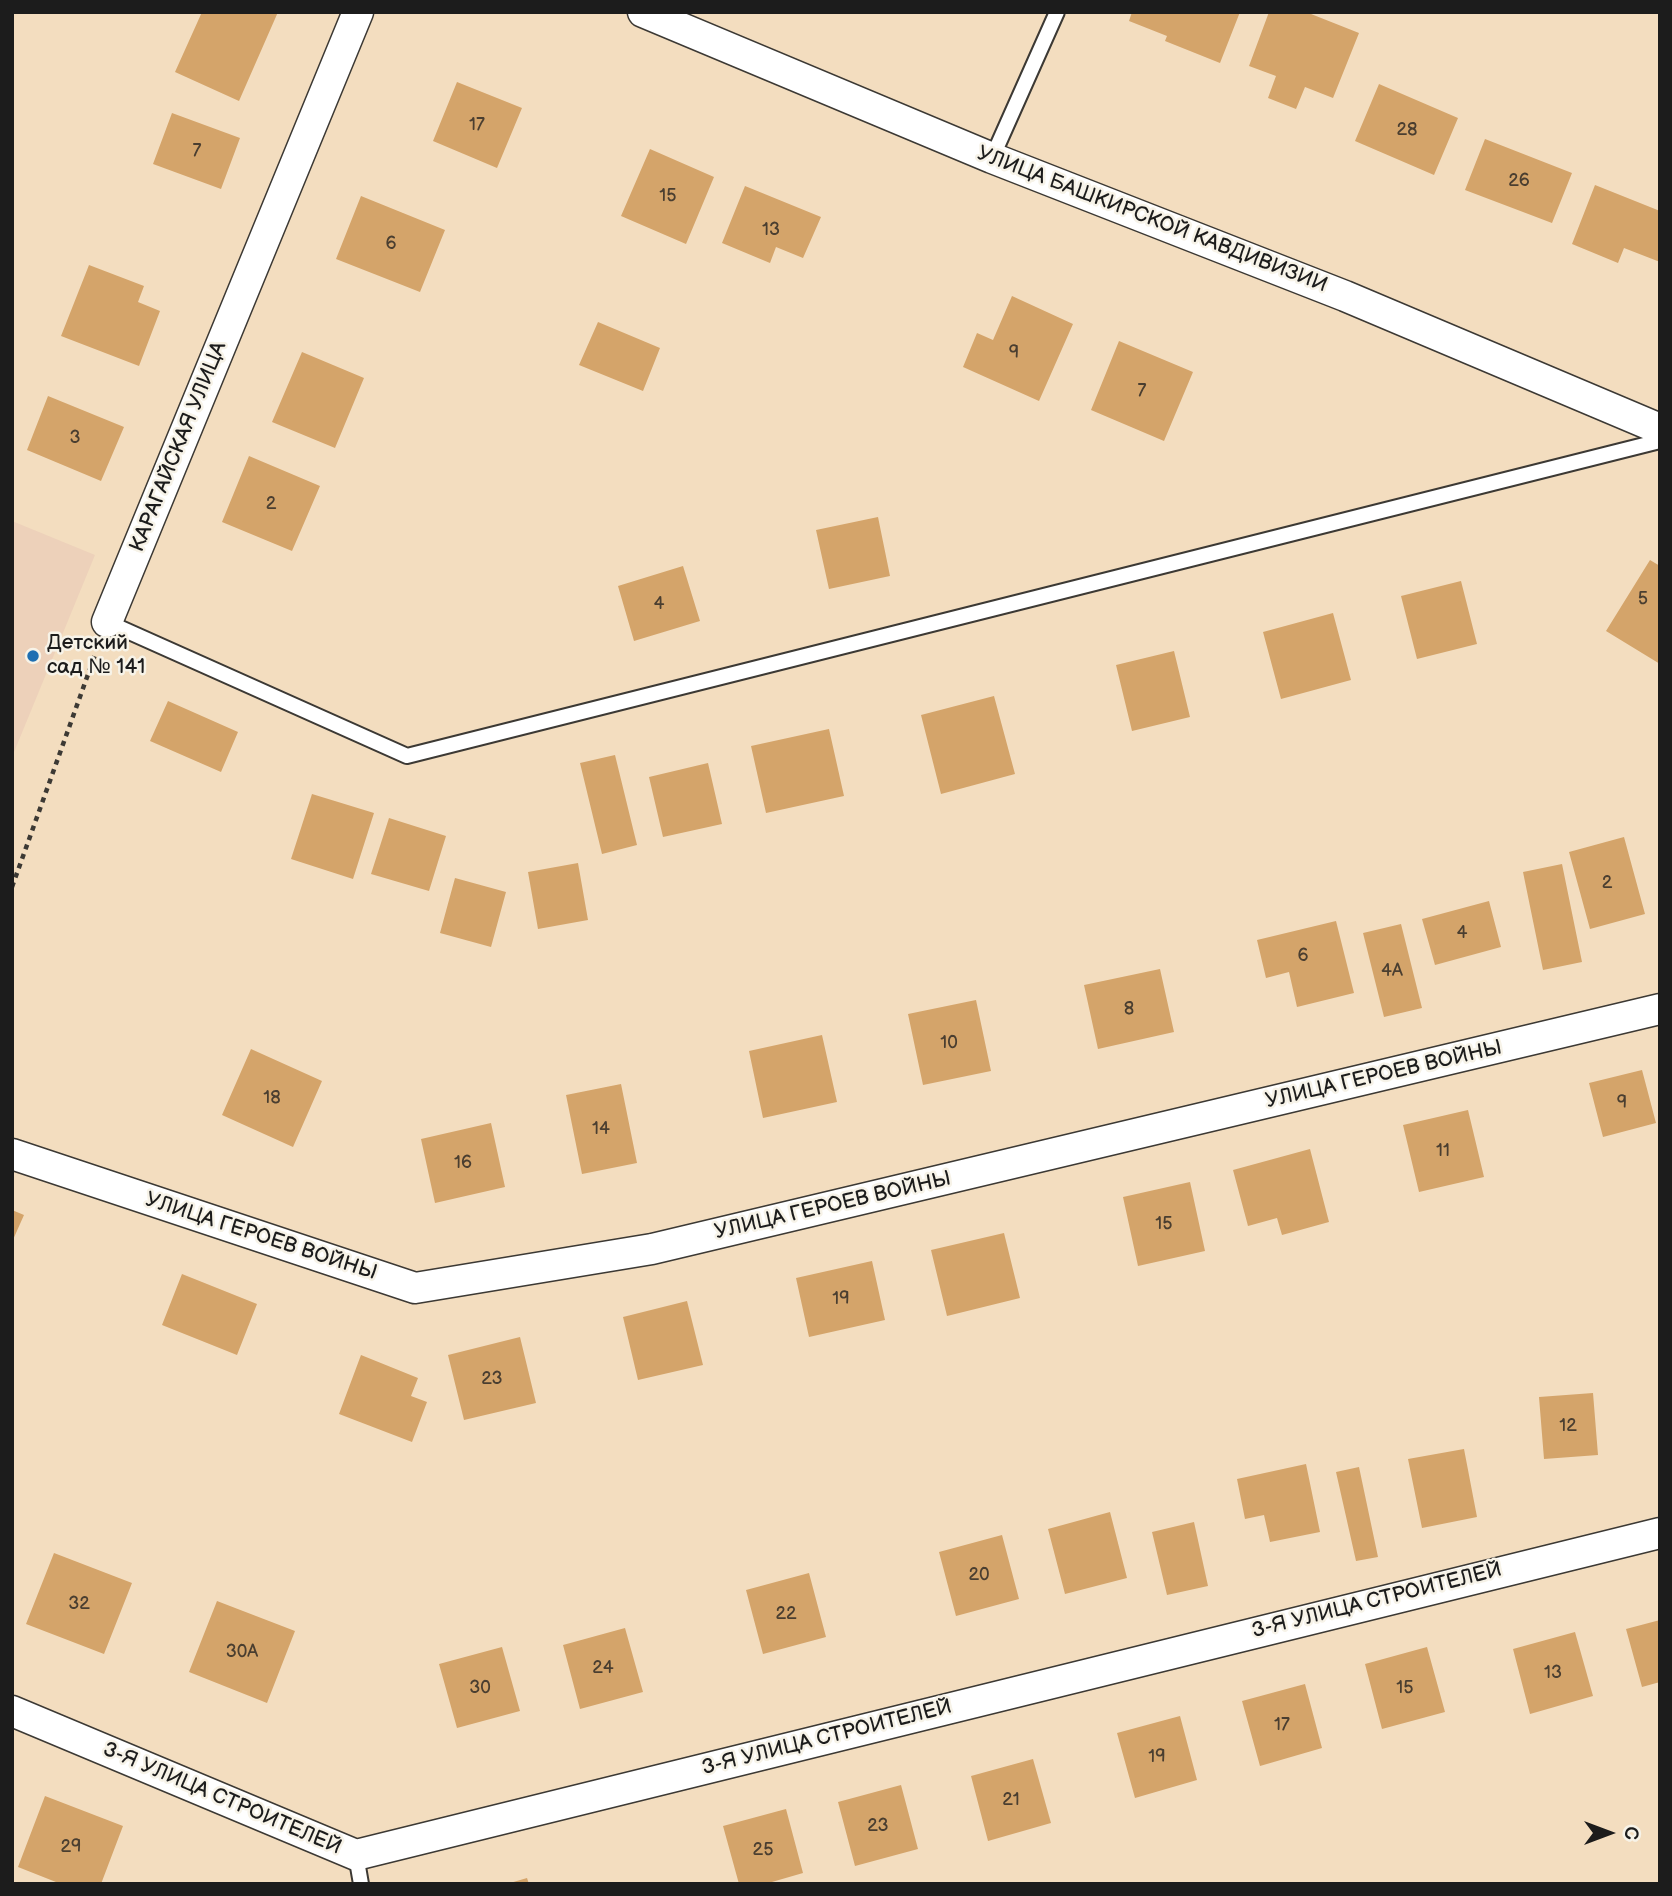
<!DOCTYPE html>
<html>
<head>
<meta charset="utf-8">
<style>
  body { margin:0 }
  #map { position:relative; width:1672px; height:1896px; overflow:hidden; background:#f3ddbf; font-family:"Balsamiq Sans",sans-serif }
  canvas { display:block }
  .frame { position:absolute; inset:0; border:14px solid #1c1c1c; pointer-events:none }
  .north { position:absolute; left:1574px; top:1798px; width:70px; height:70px; -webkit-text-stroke:5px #f7f3e8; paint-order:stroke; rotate:90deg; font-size:19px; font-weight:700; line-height:28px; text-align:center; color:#1c1c1c }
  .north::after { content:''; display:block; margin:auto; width:24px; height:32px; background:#1c1c1c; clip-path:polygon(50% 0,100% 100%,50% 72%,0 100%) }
</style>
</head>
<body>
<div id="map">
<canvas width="1672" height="1896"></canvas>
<div class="frame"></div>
<div class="north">С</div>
</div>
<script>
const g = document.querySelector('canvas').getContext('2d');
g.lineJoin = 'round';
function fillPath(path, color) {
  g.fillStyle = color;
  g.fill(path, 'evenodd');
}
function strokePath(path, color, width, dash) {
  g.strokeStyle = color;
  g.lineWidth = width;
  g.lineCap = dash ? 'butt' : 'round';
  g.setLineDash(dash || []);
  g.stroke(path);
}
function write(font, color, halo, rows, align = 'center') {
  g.font = font + ' "Balsamiq Sans",sans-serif';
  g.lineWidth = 5;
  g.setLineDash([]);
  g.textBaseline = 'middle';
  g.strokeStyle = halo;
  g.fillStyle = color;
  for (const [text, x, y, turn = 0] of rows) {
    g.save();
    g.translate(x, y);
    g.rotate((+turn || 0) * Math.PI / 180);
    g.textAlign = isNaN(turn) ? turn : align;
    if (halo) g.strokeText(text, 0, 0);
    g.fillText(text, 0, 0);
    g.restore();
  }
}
fillPath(new Path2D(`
  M12 521 95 555 12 757Z`), '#edd1ba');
fillPath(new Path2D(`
  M202 12H278L239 101 175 72Z
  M1132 12H1240L1220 63 1165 41 1167 36 1129 21Z
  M1269 12H1306L1359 33 1333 98 1305 87 1296 109 1268 98 1276 76 1249 66Z
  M457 82 522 108 497 168 433 141Z
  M1379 84 1458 118 1434 175 1355 141Z
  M172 113 240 138 221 189 153 164Z
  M1485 139 1572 173 1552 223 1465 190Z
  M650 149 714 177 686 244 621 216Z
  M1595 185 1660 211V262L1624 248 1618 263 1572 244Z
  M745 186 821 217 803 258 776 247 770 263 722 243Z
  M361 196 445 230 420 292 336 259Z
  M89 265 144 286 138 302 160 311 139 366 61 336Z
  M1012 296 1073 324 1039 401 963 367 977 333 993 340Z
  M598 322 660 348 643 391 579 365Z
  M1119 341 1193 372 1164 441 1091 410Z
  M302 352 364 378 335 448 272 422Z
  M48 396 124 427 101 481 27 450Z
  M249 456 320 486 292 551 222 522Z
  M878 517 890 576 829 589 816 530Z
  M1650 560 1660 566V664L1606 631Z
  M683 566 700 621 634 641 618 586Z
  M1461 581 1477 644 1417 659 1401 596Z
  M1333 613 1351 680 1281 699 1263 632Z
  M1174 651 1190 717 1132 731 1116 665Z
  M994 696 1015 774 941 794 921 715Z
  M168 701 238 732 221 772 150 741Z
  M829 729 844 796 766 813 751 746Z
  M615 755 637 845 602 854 580 763Z
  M708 763 722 824 663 837 649 777Z
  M312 794 374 813 353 879 291 859Z
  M389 818 446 836 429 891 371 874Z
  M1624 837 1645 914 1590 929 1569 852Z
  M578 863 588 920 538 929 528 872Z
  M1562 864 1582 962 1543 970 1523 872Z
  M455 878 506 892 491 947 440 933Z
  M1489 901 1501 947 1435 965 1422 919Z
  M1336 921 1354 993 1297 1007 1289 972 1266 978 1257 940Z
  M1401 924 1422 1008 1384 1017 1363 933Z
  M1160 969 1174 1032 1098 1049 1084 985Z
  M976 1000 991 1071 923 1085 908 1014Z
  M822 1035 837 1102 763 1118 749 1051Z
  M251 1049 322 1081 293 1147 222 1115Z
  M1642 1070 1656 1123 1603 1137 1589 1083Z
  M621 1084 637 1163 582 1174 566 1095Z
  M1468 1110 1484 1177 1419 1192 1403 1125Z
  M491 1123 505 1187 435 1203 421 1139Z
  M1310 1149 1329 1222 1282 1235 1277 1218 1248 1226 1233 1170Z
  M1190 1182 1205 1251 1138 1266 1123 1197Z
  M12 1210 24 1215 12 1242Z
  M1004 1233 1020 1298 947 1316 931 1250Z
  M872 1261 885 1320 809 1337 796 1278Z
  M182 1274 257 1304 237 1355 162 1325Z
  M687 1301 703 1365 638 1380 623 1317Z
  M520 1337 536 1403 464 1420 448 1355Z
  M361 1355 418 1378 411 1396 427 1402 412 1442 339 1414Z
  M1593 1393 1598 1455 1544 1459 1539 1397Z
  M1464 1449 1477 1517 1422 1528 1408 1459Z
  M1306 1464 1320 1532 1270 1542 1264 1515 1245 1519 1237 1479Z
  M1359 1467 1378 1557 1356 1561 1336 1472Z
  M1110 1512 1127 1578 1065 1594 1048 1529Z
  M1194 1522 1208 1586 1167 1595 1152 1532Z
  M1002 1535 1019 1599 956 1616 939 1552Z
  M54 1553 132 1583 104 1654 26 1624Z
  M809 1573 826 1637 763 1654 746 1590Z
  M217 1601 295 1631 267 1703 189 1672Z
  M1660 1620V1682L1642 1687 1626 1629Z
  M625 1628 643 1692 580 1709 563 1645Z
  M1575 1632 1593 1696 1530 1714 1513 1649Z
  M502 1647 520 1711 457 1728 439 1664Z
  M1427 1647 1445 1712 1382 1729 1365 1664Z
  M1305 1684 1322 1748 1260 1766 1242 1701Z
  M1180 1716 1197 1780 1135 1798 1117 1733Z
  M1033 1759 1051 1823 988 1841 971 1776Z
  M901 1785 918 1849 855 1866 838 1802Z
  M45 1796 123 1826 101 1884H61L18 1867Z
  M786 1809 803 1873 765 1884H739L723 1826Z
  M527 1878 529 1884H510V1883Z`), '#d4a46a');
const lane = new Path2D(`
  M992 158 1057 12
  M107 622 407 756 1660 441
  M356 1855 361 1884`);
const street = new Path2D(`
  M643 12 992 158 1345 296 1660 429
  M107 622 358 12
  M12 1154 415 1288 652 1249 1660 1009
  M12 1711 356 1855 1660 1533`);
strokePath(lane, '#3c3934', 18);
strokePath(street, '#3c3934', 33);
strokePath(new Path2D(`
  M12 887 96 652`), '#3c3934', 4.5, [5, 5]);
strokePath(lane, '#fff', 14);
strokePath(street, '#fff', 30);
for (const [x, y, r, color] of [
  [33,656,7,"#1f6fb2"]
]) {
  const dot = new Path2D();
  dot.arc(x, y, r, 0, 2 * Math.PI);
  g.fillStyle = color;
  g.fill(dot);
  strokePath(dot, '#f7f3e8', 2.5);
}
write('18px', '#4a3e30', null, [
  ["17",477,125],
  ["28",1407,130],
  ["7",197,151],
  ["26",1519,181],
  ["15",668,196],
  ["13",771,230],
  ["6",391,244],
  ["9",1014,353],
  ["7",1142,391],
  ["3",75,438],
  ["2",271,504],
  ["5",1643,599],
  ["4",659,604],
  ["2",1607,883],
  ["4",1462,933],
  ["6",1303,956],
  ["4А",1392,971],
  ["8",1129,1009],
  ["10",949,1043],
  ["18",272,1098],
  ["9",1622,1103],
  ["14",601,1129],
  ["11",1443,1151],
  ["16",463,1163],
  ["15",1164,1224],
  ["19",841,1299],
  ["23",492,1379],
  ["12",1568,1426],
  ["20",979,1575],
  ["32",79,1604],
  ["22",786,1614],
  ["30А",242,1652],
  ["24",603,1668],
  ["13",1553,1673],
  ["30",480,1688],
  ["15",1405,1688],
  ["17",1282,1725],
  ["19",1157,1757],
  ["21",1011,1800],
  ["23",878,1826],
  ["29",71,1847],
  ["25",763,1850]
]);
write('21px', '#1c1c1c', '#f7f3e8', [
  ["УЛИЦА БАШКИРСКОЙ КАВДИВИЗИИ",1152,220,21],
  ["КАРАГАЙСКАЯ УЛИЦА",179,447,-68],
  ["УЛИЦА ГЕРОЕВ ВОЙНЫ",1384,1075,-13],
  ["УЛИЦА ГЕРОЕВ ВОЙНЫ",833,1206,-13],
  ["УЛИЦА ГЕРОЕВ ВОЙНЫ",261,1237,18],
  ["3-Я УЛИЦА СТРОИТЕЛЕЙ",1377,1601,-14],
  ["3-Я УЛИЦА СТРОИТЕЛЕЙ",827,1738,-14],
  ["3-Я УЛИЦА СТРОИТЕЛЕЙ",222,1799,23]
]);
write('21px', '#1c1c1c', '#f7f3e8', [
  ["Детский",47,644],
  ["сад № 141",47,668]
], 'left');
</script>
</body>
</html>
